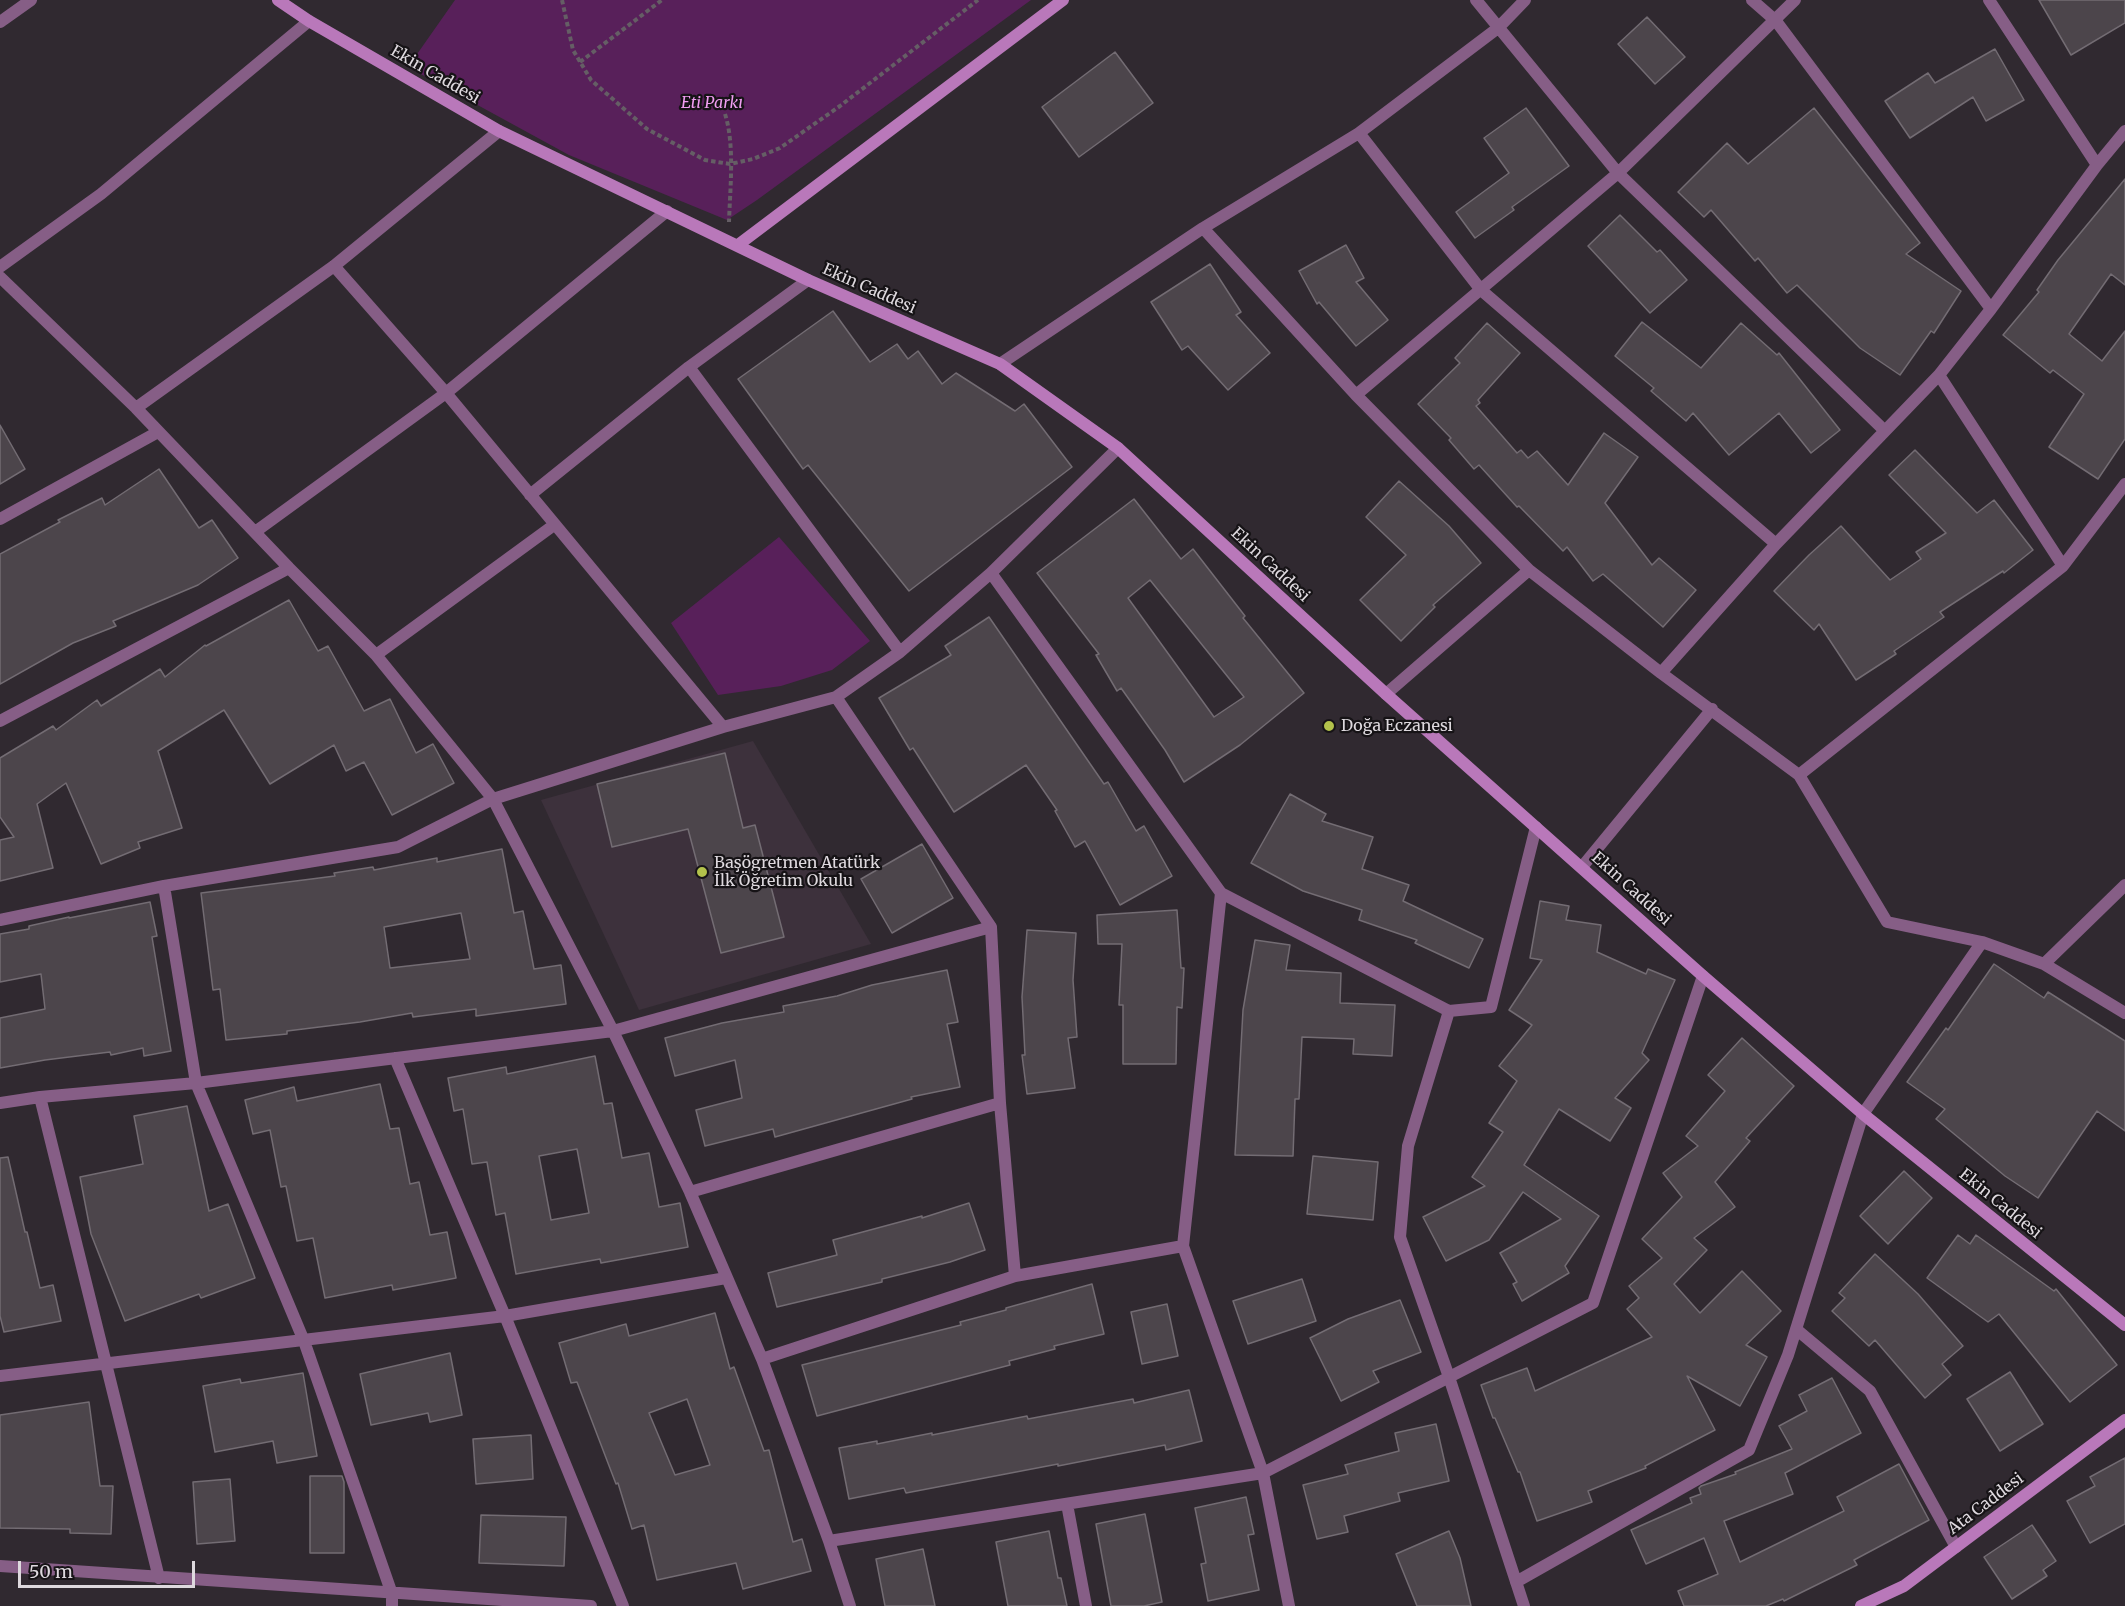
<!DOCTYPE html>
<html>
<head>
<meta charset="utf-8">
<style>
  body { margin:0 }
  #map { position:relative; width:2125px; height:1606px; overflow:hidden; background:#302930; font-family:Merriweather,serif }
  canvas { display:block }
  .scale { position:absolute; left:18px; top:1561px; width:177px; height:27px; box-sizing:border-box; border:3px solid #ded9de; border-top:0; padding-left:8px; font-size:18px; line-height:21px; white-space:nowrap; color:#ded9de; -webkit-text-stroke:4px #161316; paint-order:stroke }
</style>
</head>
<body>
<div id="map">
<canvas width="2125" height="1606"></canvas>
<div class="scale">50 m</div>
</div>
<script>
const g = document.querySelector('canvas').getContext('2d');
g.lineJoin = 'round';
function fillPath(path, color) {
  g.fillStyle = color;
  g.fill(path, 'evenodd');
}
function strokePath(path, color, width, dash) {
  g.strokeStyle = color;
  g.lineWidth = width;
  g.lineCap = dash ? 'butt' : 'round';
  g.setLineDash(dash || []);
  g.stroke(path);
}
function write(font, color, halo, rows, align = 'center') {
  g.font = font + ' Merriweather,serif';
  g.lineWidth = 4.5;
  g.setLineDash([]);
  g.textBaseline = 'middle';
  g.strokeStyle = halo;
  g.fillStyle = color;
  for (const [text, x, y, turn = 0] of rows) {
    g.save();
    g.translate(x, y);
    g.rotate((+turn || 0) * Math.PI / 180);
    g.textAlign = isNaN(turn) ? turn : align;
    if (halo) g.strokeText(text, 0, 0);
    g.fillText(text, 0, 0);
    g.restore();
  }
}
fillPath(new Path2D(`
  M753 741 871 944 639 1010 541 800Z`), '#3d313c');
fillPath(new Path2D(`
  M455 0H1031L757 200 727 220 569 155 408 67Z
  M779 537 870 641 832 670 781 686 718 695 671 623Z`), '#58205a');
const building = new Path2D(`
  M2039 0H2125V23L2071 55Z
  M1647 17 1685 57 1655 84 1618 44Z
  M1995 49 2024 100 1986 121 1973 97 1910 138 1885 101 1928 73 1935 83Z
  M1115 52 1153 103 1079 157 1042 107Z
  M1526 108 1569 166 1512 207 1514 210 1475 238 1456 212 1509 173 1484 138Z
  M1814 108 1920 243 1906 254 1961 291 1934 333 1931 331 1900 375 1860 348 1797 285 1787 293 1758 258 1755 261 1711 210 1704 217 1678 192 1727 143 1748 164Z
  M2125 179V285L2111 274 2069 334 2102 361 2125 331V439L2098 479 2049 447 2084 394 2053 370 2050 373 2003 335 2039 292 2037 290 2058 260Z
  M1620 215 1657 252 1660 250 1687 280 1650 313 1588 246Z
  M1346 245 1364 278 1356 282 1388 320 1356 346 1319 302 1317 304 1299 271Z
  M1210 264 1241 312 1236 315 1270 353 1228 390 1188 346 1182 350 1151 302Z
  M833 311 870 362 897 344 908 359 918 351 942 384 956 373 1015 411 1024 404 1072 467 909 591 808 465 803 469 738 379Z
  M1642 322 1701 368 1741 323 1777 355 1779 353 1840 430 1811 453 1779 413 1729 455 1693 413 1686 421 1651 391 1654 388 1615 356Z
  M1487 323 1520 353 1478 400 1480 403 1476 406 1517 453 1521 450 1528 458 1537 451 1568 485 1604 433 1638 457 1605 503 1652 565 1659 558 1696 590 1663 627 1603 574 1593 581 1567 547 1563 551 1519 506 1517 507 1479 465 1474 469 1449 440 1451 438 1418 404 1460 363 1455 358Z
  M0 425 25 469 0 484Z
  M1915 450 1977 513 1994 500 2033 550 2004 573 2003 571 1940 612 1944 617 1894 651 1896 654 1856 680 1819 624 1814 630 1774 591 1809 555 1841 526 1890 580 1921 559 1916 552 1946 533 1889 475Z
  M159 469 199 528 212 520 238 558 198 585 113 621 116 626 73 643 0 684V554L60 522 58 520 102 498 105 505Z
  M1399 481 1449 526 1481 563 1433 605 1435 607 1401 641 1360 600 1406 555 1366 517Z
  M1134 499 1181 559 1193 549 1245 616 1243 618 1304 693 1240 745 1184 782 1165 750 1121 688 1117 691 1096 655 1099 654 1037 573ZM1150 580 1244 697 1214 717 1128 598Z
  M289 600 318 651 328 646 364 711 390 699 416 753 433 744 454 783 392 815 364 762 346 771 334 745 270 784 224 710 158 751 182 828 138 842 140 848 101 864 66 783 37 804 53 868 0 881V840L14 837 0 817V758L53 726 56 730 97 700 101 706 160 669 165 677 205 645 206 646Z
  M989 617 1104 784 1108 782 1136 831 1144 826 1172 876 1120 905 1085 841 1075 847 1055 811 1057 810 1026 765 954 812 913 748 910 750 879 698 951 655 945 646Z
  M725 753 743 828 755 825 784 937 721 953 688 829 612 847 597 784Z
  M1290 794 1326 814 1322 821 1373 837 1362 869 1409 885 1403 901 1483 939 1469 968 1415 943 1417 940 1359 920 1362 910 1303 891 1251 863Z
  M922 844 953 898 892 933 861 879Z
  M502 849 514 913 523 911 534 969 561 965 566 1004 476 1016V1009L413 1017 412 1013 360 1022 287 1031V1034L226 1040 220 989 213 990 201 893 335 876 334 873 373 867 374 870 437 858V862ZM461 913 470 959 390 968 384 927Z
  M1540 901 1569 906 1566 920 1601 925 1597 952 1646 974 1648 969 1675 980 1642 1053 1649 1060 1615 1098 1631 1108 1610 1141 1559 1109 1524 1165 1599 1216 1565 1266 1569 1273 1522 1301 1513 1284 1517 1282 1500 1253 1561 1219 1523 1192 1489 1240 1446 1261 1423 1217 1485 1186 1472 1177 1503 1132 1489 1123 1517 1081 1499 1066 1532 1025 1509 1010 1542 960 1530 958Z
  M150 902 157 936 152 937 171 1051 144 1056 143 1048 111 1055 110 1052 45 1060 0 1068V1018L45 1009 41 974 0 982V934L29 929V926L69 917V918Z
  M1177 910 1181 968H1184L1182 1008 1177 1007 1176 1064H1123V1005H1119L1122 944H1098L1097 915Z
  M1027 930 1076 933 1073 980 1077 1037 1068 1038 1075 1088 1027 1094 1022 1055H1025L1022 997Z
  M1255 940 1290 945 1286 970 1341 973 1340 1003 1395 1005 1392 1056 1353 1054 1354 1039 1302 1037 1299 1099H1295L1293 1156 1235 1155 1243 1010Z
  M1994 964 2044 998 2048 992 2125 1041V1131L2097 1111 2038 1198 2005 1176 1936 1119 1945 1109 1907 1082 1946 1028 1948 1030Z
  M947 970 958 1022 947 1024 960 1087 911 1097 912 1099 775 1137 773 1129 705 1146 696 1110 742 1098 735 1060 675 1076 665 1038 722 1023 784 1012 783 1006 837 996 872 985Z
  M1742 1038 1794 1086 1746 1138 1750 1141 1715 1182 1735 1207 1694 1238 1707 1250 1674 1284 1700 1313 1742 1271 1781 1311 1746 1345 1767 1357 1740 1406 1687 1376 1715 1430 1645 1466 1646 1468 1588 1491 1592 1502 1537 1521 1520 1472H1518L1495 1418H1493L1481 1385 1527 1368 1535 1391 1652 1337 1627 1309 1639 1298 1629 1286 1662 1258 1642 1239 1682 1197 1663 1173 1698 1146 1686 1136 1725 1091 1708 1075Z
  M595 1056 604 1104 612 1103 622 1158 649 1153 659 1207 680 1203 688 1247 601 1263 600 1259 516 1274 505 1213 496 1215 487 1162 472 1164 463 1109 454 1111 448 1078 506 1067 507 1074ZM577 1149 589 1213 551 1220 539 1156Z
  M380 1084 390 1129 399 1128 410 1184 419 1182 430 1235 447 1232 456 1278 393 1290 392 1285 325 1298 313 1238 297 1241 286 1186 281 1187 270 1130 253 1134 245 1100 294 1087 297 1101Z
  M187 1106 209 1211 228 1204 255 1278 201 1298 199 1294 125 1321 91 1234 80 1177 143 1164 134 1116Z
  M1313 1156 1378 1162 1373 1220 1307 1214Z
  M8 1157 25 1232H27L40 1288 53 1285 61 1321 4 1332 0 1316V1158Z
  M1904 1171 1932 1198 1888 1244 1860 1216Z
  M969 1203 985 1250 950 1262 882 1279V1282L777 1307 768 1273 837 1255 833 1240 922 1216V1218Z
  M1958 1235 1970 1244 1976 1235 2054 1291 2056 1289 2117 1365 2070 1402 1999 1314 1988 1322 1927 1278Z
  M1875 1254 1918 1294 1963 1346 1942 1364 1951 1375 1925 1398 1875 1340 1869 1346 1832 1311 1845 1298 1839 1293Z
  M1302 1279 1316 1321 1248 1344 1233 1301Z
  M1092 1284 1104 1334 1054 1346 1055 1349 1009 1361 1010 1365 817 1416 802 1365 961 1325 960 1322 1006 1310V1308Z
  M1400 1300 1421 1352 1373 1371 1379 1382 1341 1401 1310 1338 1348 1319Z
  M1167 1304 1178 1356 1142 1364 1131 1312Z
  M715 1313 730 1369 734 1367 764 1451 769 1450 793 1542 802 1539 811 1571 743 1589 736 1563 657 1580 644 1525 632 1529 618 1483 616 1484 577 1382 571 1383 559 1343 626 1324 629 1336ZM687 1399 710 1465 675 1475 649 1413Z
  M450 1353 462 1415 430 1422 428 1413 371 1425 360 1374Z
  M2010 1372 2043 1424 2000 1451 1967 1399Z
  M303 1373 317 1456 277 1463 273 1441 215 1452 203 1386 240 1379 241 1383Z
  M1832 1378 1861 1433 1785 1473 1793 1494 1724 1521 1740 1562 1844 1511 1837 1497 1899 1464 1929 1520 1854 1560 1857 1565 1784 1601 1783 1599 1766 1606H1684L1678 1591 1718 1574 1704 1538 1646 1564 1631 1530 1692 1503 1690 1498 1701 1494 1699 1488 1701 1486 1736 1474 1735 1472 1792 1449 1779 1426 1807 1411 1799 1395Z
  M1189 1390 1202 1441 1166 1450 1165 1445 1058 1466V1464L906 1493 904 1488 849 1499 839 1448 877 1441V1444L932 1433V1435L1027 1416 1028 1419 1133 1399 1134 1403Z
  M89 1402 100 1486H113L111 1534 70 1533V1529L0 1528V1415Z
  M1436 1424 1449 1481 1398 1493 1400 1501 1344 1516 1348 1532 1317 1539 1303 1485 1348 1474 1345 1465 1399 1451 1395 1433Z
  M531 1435 533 1479 476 1484 473 1439Z
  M2125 1458V1524L2090 1543 2067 1501 2095 1486 2090 1477Z
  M310 1476H342L344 1482V1553H310Z
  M230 1479 235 1541 197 1544 193 1482Z
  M1246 1497 1254 1534 1248 1535 1259 1590 1208 1601 1201 1564 1206 1563 1195 1508Z
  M1145 1514 1162 1602 1144 1606H1111L1096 1524Z
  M481 1515 566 1517 564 1566 479 1563Z
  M2032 1525 2056 1561 2043 1570 2047 1576 2012 1599 1984 1557Z
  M1049 1531 1058 1578H1061L1067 1606H1008L996 1542Z
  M1449 1531 1460 1558 1471 1606H1417L1396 1554Z
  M923 1549 935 1606H885L876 1559Z`);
fillPath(building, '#4c454b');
strokePath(building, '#736c73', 1.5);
strokePath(new Path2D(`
  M562 0 573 50 591 80 647 129 705 160 730 164 753 159 780 148 840 106 978 0
  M580 62 662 0
  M725 114C735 145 730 189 729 222`), '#655e65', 4, [4.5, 3]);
strokePath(new Path2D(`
  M1476 0 1618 173 1885 431
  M1752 0 1776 21 1991 309
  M1989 0 2097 165
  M0 22 31 0
  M1359 133 1481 290 1776 544
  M1203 228 1356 395 1529 570 1661 673 1799 775 1887 922 1982 942 2044 964 2125 1013
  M334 266 446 393 723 727
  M0 267 101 194 309 21
  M0 277 136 408 289 568 376 655 493 799 613 1031 690 1192 762 1359 829 1541 850 1606
  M1000 364 1203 228 1359 133 1498 28 1525 0
  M689 367 900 652
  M1939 375 2063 566
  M1356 395 1618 173 1795 0
  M136 408 334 266 499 131
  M530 495 689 367 808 280
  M0 519 158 432
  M255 532 446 393 667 211
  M376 655 554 525
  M1661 673 1776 544 1939 375 1991 309 2097 165 2125 131
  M1386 694 1529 570
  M836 697 991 927 1000 1103 1015 1276
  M0 721 289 568
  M1799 775 2063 566 2125 484
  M1582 867 1712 709
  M164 886 196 1083 304 1341 392 1594V1606
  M1221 893 1449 1011 1491 1007 1536 827
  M0 920 164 886 398 847 493 799 723 727 836 697 900 652 991 573 1118 448
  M2044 964 2125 885
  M1449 1011 1408 1146 1400 1237 1449 1377 1524 1606
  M395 1058 505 1316 623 1606
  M40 1097 159 1578
  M0 1103 40 1097 196 1083 613 1031 991 927
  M690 1192 1000 1103
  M1183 1246 1263 1473 1289 1606
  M1796 1329 1870 1391 1956 1547
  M762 1359 1015 1276 1183 1246 1221 893 991 573
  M0 1376 505 1316 726 1278
  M1067 1504 1086 1606
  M829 1541 1263 1473 1593 1303 1703 976
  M0 1566 591 1606
  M1516 1582 1749 1450 1788 1355 1863 1114 1982 942`), '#865e86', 12);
strokePath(new Path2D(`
  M278 0 309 21 499 131 808 280 1000 364 1118 448 1386 694 1703 976 1863 1114 2125 1325
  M738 245 1063 0
  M1861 1606 1904 1586 2125 1420`), '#b978ba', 12);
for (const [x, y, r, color] of [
  [1329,726,6,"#b3c24b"],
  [702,872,6,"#b3c24b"]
]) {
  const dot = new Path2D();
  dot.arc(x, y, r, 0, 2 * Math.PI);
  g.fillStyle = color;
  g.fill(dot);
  strokePath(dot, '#161316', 2);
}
write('16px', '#ded9de', '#161316', [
  ["Ekin Caddesi",435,75,30],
  ["Ekin Caddesi",869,289,24],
  ["Ekin Caddesi",1270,565,43],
  ["Ekin Caddesi",1631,889,42],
  ["Ekin Caddesi",2000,1204,39],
  ["Ata Caddesi",1986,1504,-37]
]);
write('italic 16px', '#f09df1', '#161316', [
  ["Eti Parkı",712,103]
]);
write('16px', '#ded9de', '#161316', [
  ["Doğa Eczanesi",1341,726],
  ["Başögretmen Atatürk",714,863],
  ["İlk Öğretim Okulu",714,881]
], 'left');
</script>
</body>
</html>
